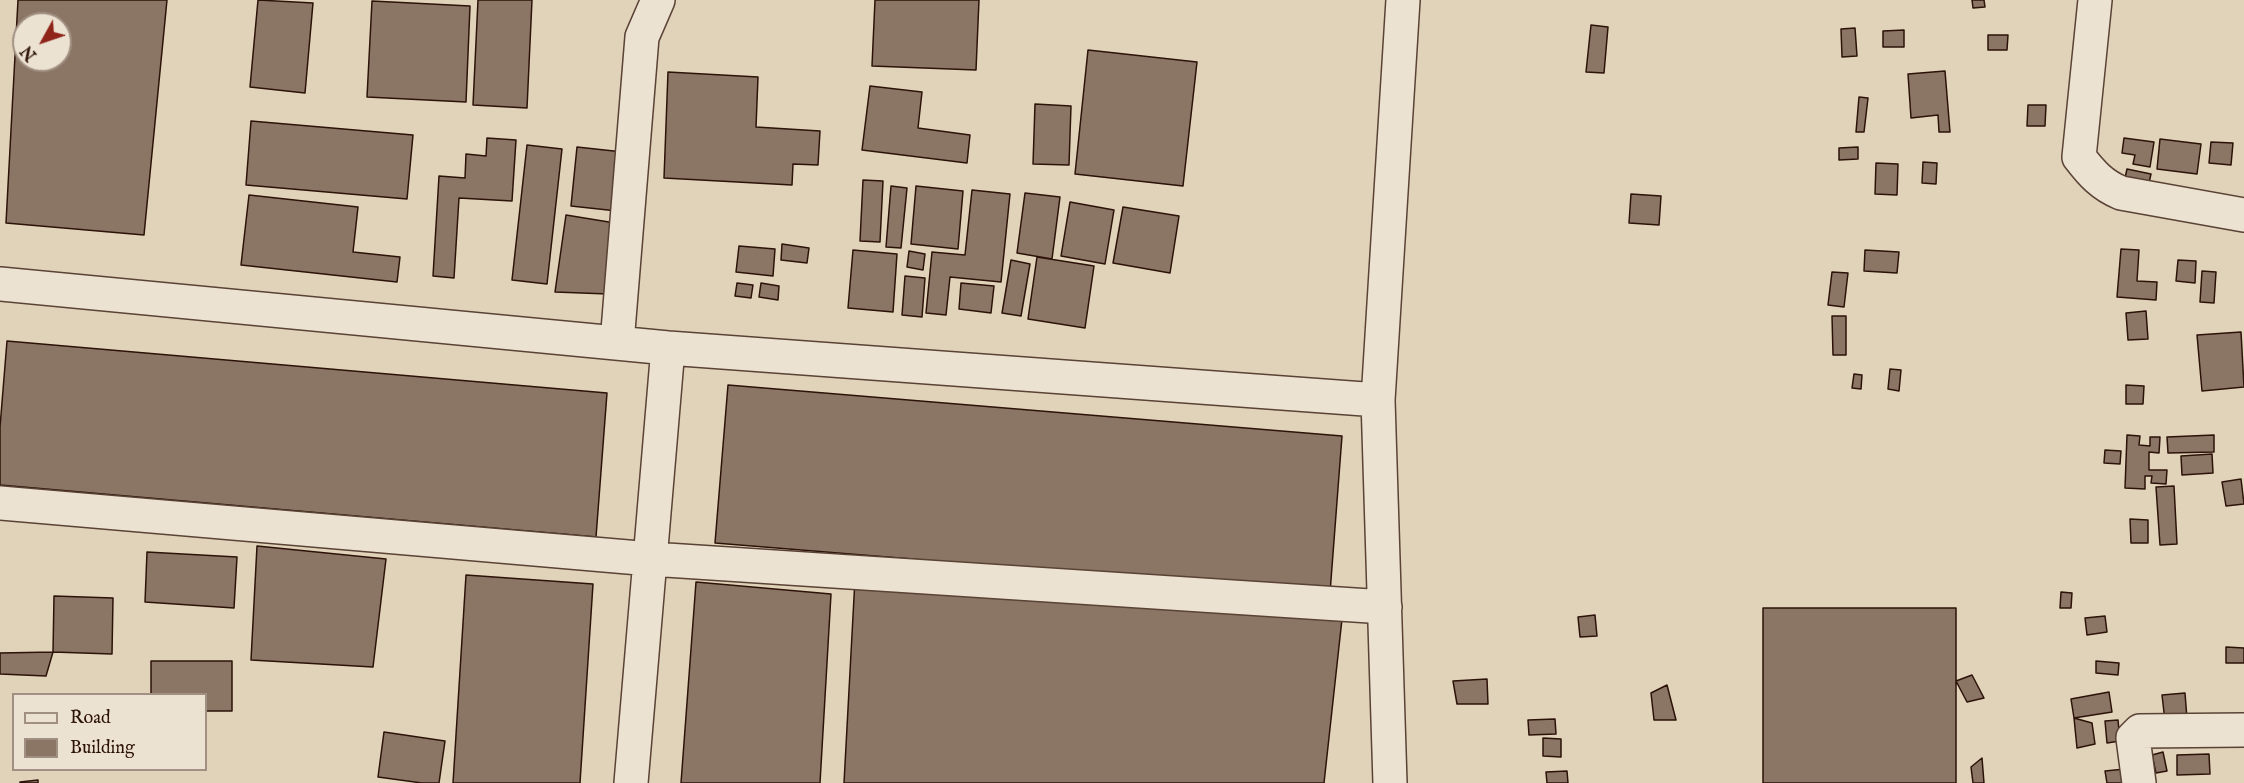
<!DOCTYPE html>
<html>
<head>
<meta charset="utf-8">
<style>
  body { margin:0 }
  #map { position:relative; width:2244px; height:783px; overflow:hidden; background:#e1d3b9; font-family:"IM FELL English",serif }
  canvas { display:block }
  .legend { position:absolute; left:12px; top:693px; width:195px; height:78px; box-sizing:border-box; background:#ece2d2; border:2px solid #a08f82; margin:0; padding:8px 10px; list-style:none; font-size:18px; color:#2d1209 }
  .legend li { display:flex; align-items:center; gap:12px; height:30px }
  .legend b { width:30px; border:2px solid #a08f82 }
  .north { position:absolute; left:12px; top:12px; width:60px; height:60px; box-sizing:border-box; background:#ece2d2; border:2px solid #a08f82; border-radius:50%; rotate:230deg; font-size:16px; font-weight:700; line-height:24px; text-align:center; color:#2d1209 }
  .north::after { content:''; display:block; margin:auto; width:21px; height:27px; background:#8f2418; clip-path:polygon(50% 0,100% 100%,50% 72%,0 100%) }
</style>
</head>
<body>
<div id="map">
<canvas width="2244" height="783"></canvas>
<ul class="legend">
<li><b style="height:8px;background:#ece2d2"></b>Road</li>
<li><b style="height:16px;background:#8b7665"></b>Building</li>
</ul>
<div class="north">N</div>
</div>
<script>
const g = document.querySelector('canvas').getContext('2d');
g.lineJoin = 'round';
function fillPath(path, color) {
  g.fillStyle = color;
  g.fill(path, 'evenodd');
}
function strokePath(path, color, width, dash) {
  g.strokeStyle = color;
  g.lineWidth = width;
  g.lineCap = dash ? 'butt' : 'round';
  g.setLineDash(dash || []);
  g.stroke(path);
}
const building = new Path2D(`
  M18 0H167L144 235 6 223ZM24 24H60V60H24Z
  M258 0 313 3 305 93 250 87Z
  M478 0H532L527 108 473 105Z
  M875 0H979L976 70 872 66Z
  M1972 0H1984L1985 7 1973 8Z
  M372 1 470 6 466 102 367 97Z
  M1591 25 1608 27 1604 73 1586 72Z
  M1855 28 1857 56 1842 57 1841 29Z
  M1904 30V47H1883V31Z
  M1988 35H2008L2007 50H1988Z
  M1088 50 1197 62 1183 186 1075 174Z
  M1945 71 1950 132H1939L1938 115 1911 118 1908 74Z
  M668 72 758 77 756 127 820 131 818 165 793 164 792 185 664 178Z
  M870 86 922 92 918 128 970 135 967 163 862 150Z
  M1859 97 1868 98 1864 132H1856Z
  M1035 104 1071 106 1069 165 1033 164Z
  M2028 105H2046L2045 126H2027Z
  M251 121 413 135 407 199 246 185Z
  M487 138 516 140 512 201 459 198 454 278 433 276 439 176 465 178 466 154 486 156Z
  M2124 138 2154 142 2150 167 2133 164 2135 155 2122 153Z
  M2160 139 2201 144 2197 174 2157 169Z
  M2211 142 2233 143 2231 165 2209 163Z
  M527 145 562 149 547 284 512 280Z
  M577 147 623 152 617 211 571 206Z
  M1858 147V159L1839 160V148Z
  M1923 162 1937 163 1936 184 1922 183Z
  M1876 163 1898 164 1897 195 1875 194Z
  M2127 169 2151 174 2147 192 2123 187Z
  M863 180 883 181 880 242 860 241Z
  M891 186 907 188 901 248 886 247Z
  M916 186 963 191 958 249 911 244Z
  M972 190 1010 194 1001 282 950 277 946 315 926 313 932 252 965 255Z
  M1025 193 1060 197 1052 259 1017 253Z
  M1631 194 1661 196 1659 225 1629 223Z
  M249 195 358 207 353 252 400 257 397 282 241 265Z
  M1070 202 1114 210 1105 264 1061 256Z
  M1123 207 1179 216 1170 273 1113 263Z
  M566 215 615 223 608 294 555 292Z
  M782 244 809 248 807 263 781 260Z
  M739 246 775 249 773 276 736 272Z
  M2121 249 2139 250 2137 281 2157 282 2156 300 2117 297Z
  M853 250 897 254 893 312 848 308Z
  M1865 250 1899 252 1897 273 1864 271Z
  M909 251 925 254 923 270 907 267Z
  M1037 257 1094 266 1085 328 1028 319Z
  M1011 260 1030 264 1021 316 1002 313Z
  M2178 260 2196 261 2195 283 2176 281Z
  M2202 271 2216 272 2214 303 2200 302Z
  M1832 272 1848 273 1844 307 1828 305Z
  M905 276 925 278 922 317 902 315Z
  M737 283 753 285 751 298 735 296Z
  M761 283 779 286 778 300 759 297Z
  M961 283 994 286 991 313 959 309Z
  M2146 311 2148 339 2128 340 2126 313Z
  M1832 316H1846V355H1833Z
  M2241 332 2244 387 2202 391 2197 335Z
  M7 341 607 393 596 537 0 485V427Z
  M1890 369 1901 370 1899 391 1888 389Z
  M1854 374 1862 375 1861 389 1852 388Z
  M728 385 1342 436 1330 593 715 543Z
  M2126 385 2144 386 2143 404H2126Z
  M2127 435 2140 436 2139 445 2150 446V437H2160L2159 453 2149 452V470H2167L2166 484 2151 483 2152 476H2145V489L2125 488Z
  M2214 435V452L2168 453 2167 437Z
  M2105 450 2121 451 2120 464 2104 463Z
  M2212 454 2213 473 2182 475 2181 456Z
  M2241 479 2244 504 2226 506 2222 482Z
  M2174 486 2177 544 2160 545 2156 487Z
  M2130 519 2148 520V543H2131Z
  M257 546 386 559 373 667 251 660Z
  M147 552 237 557 234 608 145 602Z
  M466 575 593 584 580 783H453Z
  M855 579 1342 619 1324 783H844Z
  M696 582 831 594 820 783H681Z
  M2061 592 2072 593 2071 608H2060Z
  M54 596 113 598 112 654 53 652Z
  M1763 608H1956V783H1763Z
  M1595 615 1597 636 1580 637 1578 617Z
  M2105 616 2107 632 2087 635 2085 618Z
  M2226 647 2244 648V663H2226Z
  M53 652 46 676 0 674V653Z
  M151 661H232V711H206V694H151Z
  M2096 661 2119 663 2118 675 2096 673Z
  M1972 675 1984 698 1967 702 1956 681Z
  M1487 679 1488 704H1457L1453 681Z
  M1667 685 1676 720H1654L1651 693Z
  M2109 692 2112 712 2074 718 2071 699Z
  M2185 693 2187 719 2165 721 2162 695Z
  M2074 718 2092 723 2095 744 2077 748Z
  M1555 719 1556 734 1529 735 1528 720Z
  M2118 720 2120 741 2107 743 2105 721Z
  M384 732 445 741 439 783H422L378 777Z
  M1543 738 1561 739V757L1543 756Z
  M2163 752 2167 771 2156 773 2152 755Z
  M2209 754 2210 774 2177 775V755Z
  M1982 758 1984 783H1973L1971 767Z
  M2125 769 2129 783H2107L2105 771Z
  M1567 771 1568 783H1547L1546 772Z
  M38 780V783H20V782Z`);
fillPath(building, '#8b7665');
strokePath(building, '#2d1209', 1.5);
const minor = new Path2D(`
  M2095 0 2079 157C2092 174 2102 185 2121 193L2244 215
  M0 284 668 348 1378 400
  M617 343 642 37 658 0
  M0 503 651 559 1385 607
  M631 783 668 348
  M1390 783 1378 400 1403 0
  M2139 783 2133 738 2140 731 2244 730`);
strokePath(minor, '#5a4235', 36);
strokePath(minor, '#ece2d2', 33);
</script>
</body>
</html>
